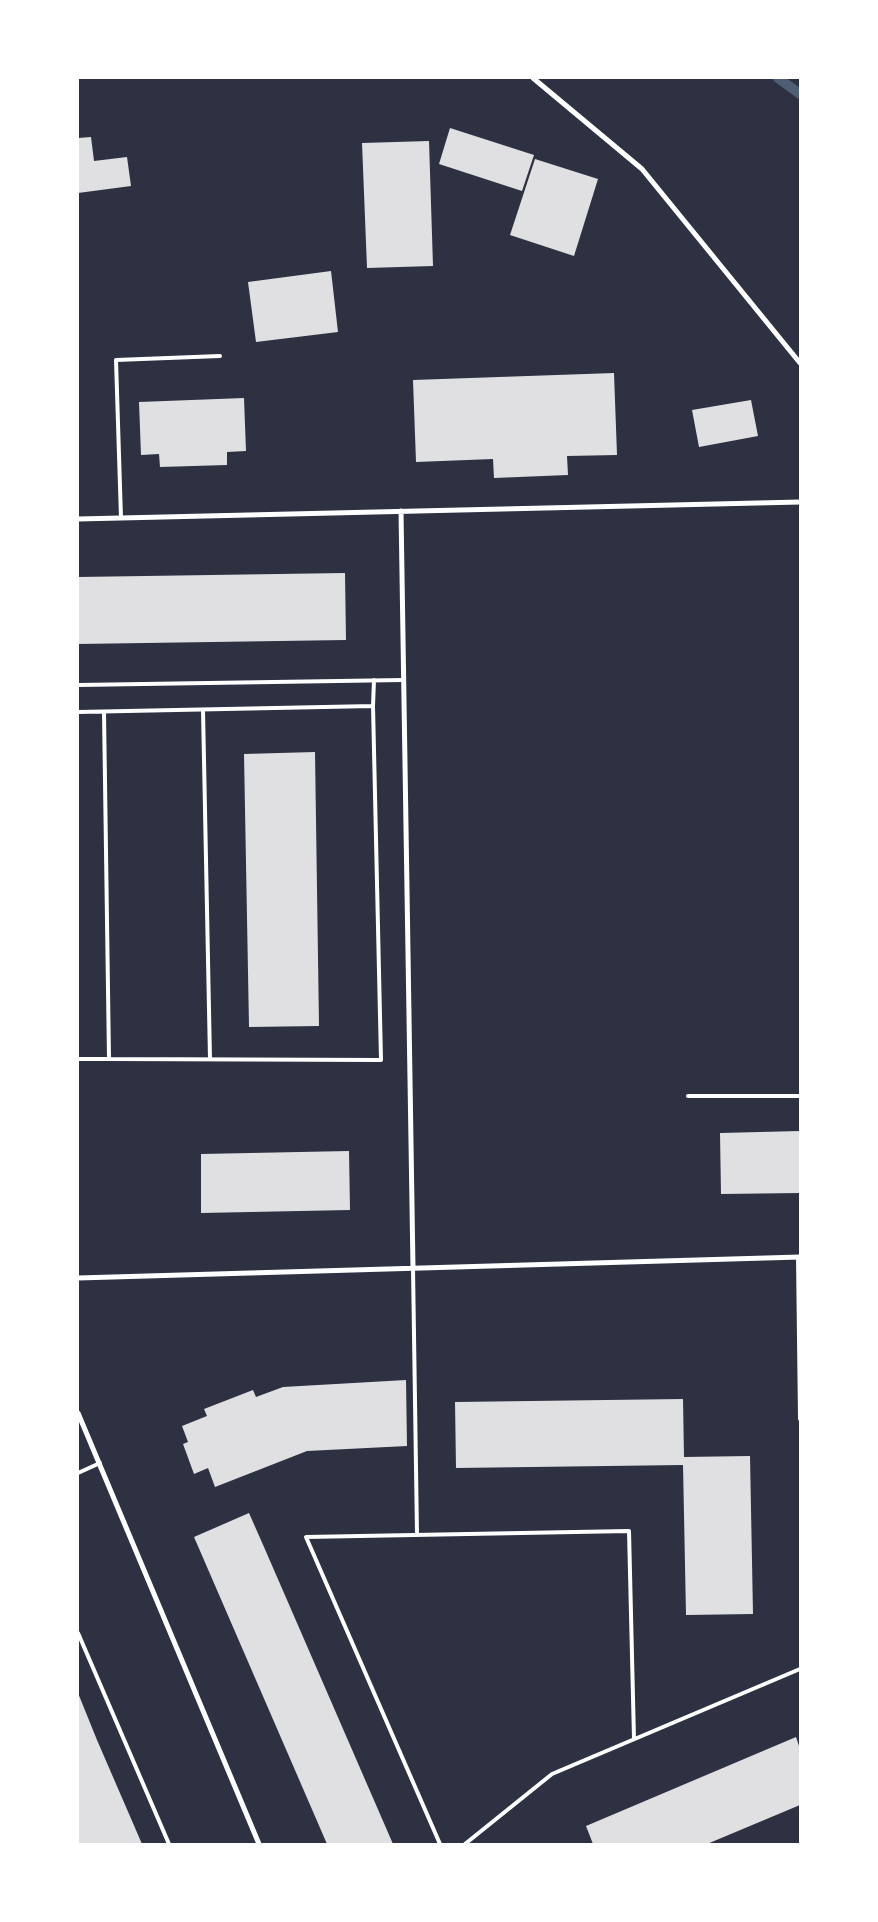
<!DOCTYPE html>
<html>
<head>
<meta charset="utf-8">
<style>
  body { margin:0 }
  #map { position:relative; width:878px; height:1922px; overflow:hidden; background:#2d3142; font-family:"Exo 2",sans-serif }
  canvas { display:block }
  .frame { position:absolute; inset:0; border:79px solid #fff; pointer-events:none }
</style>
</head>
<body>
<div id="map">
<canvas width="878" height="1922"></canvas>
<div class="frame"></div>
</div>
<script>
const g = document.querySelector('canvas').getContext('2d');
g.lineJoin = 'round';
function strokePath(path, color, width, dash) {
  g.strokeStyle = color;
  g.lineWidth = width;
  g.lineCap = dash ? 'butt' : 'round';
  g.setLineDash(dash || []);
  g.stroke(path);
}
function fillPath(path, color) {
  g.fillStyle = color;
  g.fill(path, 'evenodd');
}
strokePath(new Path2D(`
  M778 78 800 94`), '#4f5d75', 10);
fillPath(new Path2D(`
  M450 128 534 155 522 191 439 164Z
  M91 137 94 161 127 157 131 186 78 193V138Z
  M429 141 433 266 367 268 362 143Z
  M535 159 598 179 574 256 510 235Z
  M331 271 338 332 256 342 248 282Z
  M614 373 617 455 567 456 568 475 494 478 493 459 416 462 413 380Z
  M244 398 246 451 227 452V465L160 467 159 454 141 455 139 402Z
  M751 400 758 436 699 447 692 410Z
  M345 573 346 640 78 644V577Z
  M315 752 319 1026 249 1027 244 754Z
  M800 1131V1193L721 1194 720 1133Z
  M349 1151 350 1210 201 1213V1154Z
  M406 1380 407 1446 307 1451 215 1487 208 1468 194 1474 183 1444 188 1442 182 1426 207 1416 204 1409 253 1390 256 1397 283 1387Z
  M683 1399 684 1457 750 1456 753 1614 686 1615 683 1465 456 1468 455 1402Z
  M249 1513 264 1547 393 1844H327L194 1537Z
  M78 1693 97 1740 142 1844H78Z
  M796 1737 800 1749V1805L707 1844H593L586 1826Z`), '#e0e0e3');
strokePath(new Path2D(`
  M121 518 116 360 220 356
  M78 685 403 680
  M373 706 374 680
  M203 710 210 1059
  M78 712 373 706 381 1060 109 1059
  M78 1059H109L104 712
  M688 1096H800
  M798 1257 800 1419
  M413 1268 417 1534
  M78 1473 100 1463
  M78 1633 169 1844
  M440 1844 306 1537 629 1531 634 1739
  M465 1844 552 1774 800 1669`), '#fff', 4);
strokePath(new Path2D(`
  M533 78 642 169 800 363
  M401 511 413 1268
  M78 519 800 502
  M78 1278 800 1257
  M78 1413 259 1844`), '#fff', 5);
</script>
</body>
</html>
